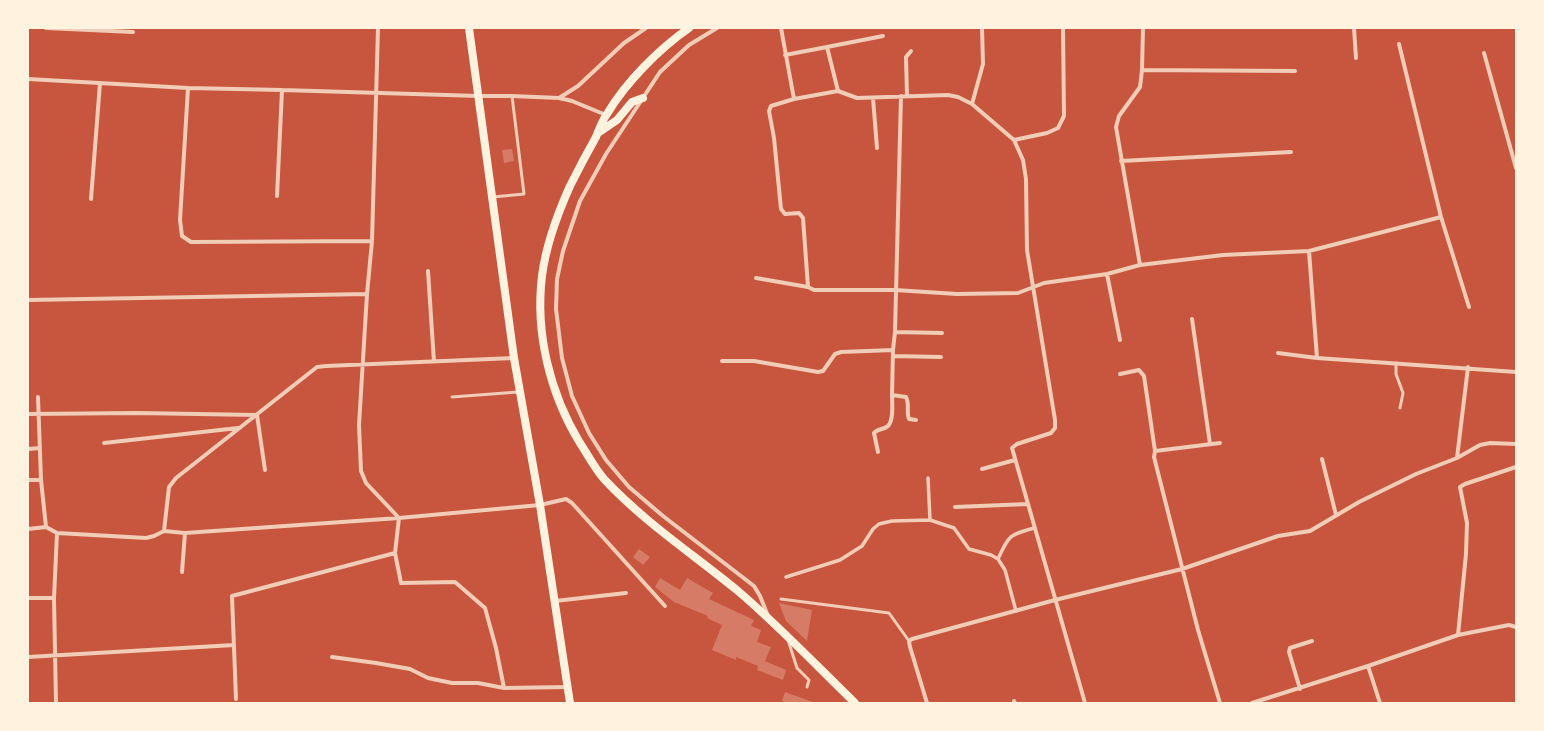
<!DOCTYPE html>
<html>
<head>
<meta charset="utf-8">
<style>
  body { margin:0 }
  #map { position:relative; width:1544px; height:731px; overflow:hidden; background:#c8553d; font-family:Poppins,sans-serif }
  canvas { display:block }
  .frame { position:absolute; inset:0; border:29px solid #fff3e0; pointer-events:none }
</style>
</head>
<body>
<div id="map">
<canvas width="1544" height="731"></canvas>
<div class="frame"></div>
</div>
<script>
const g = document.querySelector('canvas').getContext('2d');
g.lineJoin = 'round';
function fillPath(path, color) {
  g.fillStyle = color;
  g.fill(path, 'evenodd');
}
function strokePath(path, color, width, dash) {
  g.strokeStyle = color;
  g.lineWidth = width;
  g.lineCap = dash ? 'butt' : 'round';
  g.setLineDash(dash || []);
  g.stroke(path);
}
fillPath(new Path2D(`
  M512 149 514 161 504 163 502 150Z
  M639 549 650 557 643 565 633 557Z
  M660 578 680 590 687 578 713 593 709 599 754 620 751 626 761 630 757 642 771 647 765 661 786 670 783 680 757 670 758 666 736 657V660L712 650 722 625 707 618 708 616 674 602 655 587Z
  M779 603 812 610 807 641 786 621Z
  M785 692 813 702V703H787L782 701Z`), '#d67c66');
strokePath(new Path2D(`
  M493 197 524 194 512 96
  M1396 363V374L1403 393 1400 408
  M452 397 518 392
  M781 599 889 613 909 641
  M788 640 797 668 809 680 807 687`), '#f1ccb7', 3);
strokePath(new Path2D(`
  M928 478 930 520
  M998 559C1009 535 1009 535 1034 528
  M786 577 840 560 862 546 873 529 879 524 892 521 930 520 954 528 969 549 991 555 998 559 1005 570 1016 611`), '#f1ccb7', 3.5);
strokePath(new Path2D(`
  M46 28 133 32
  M378 28 372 241 367 294 359 425 361 471 366 483 399 518 395 553 401 583 455 582 485 608 496 648 504 688
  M717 28 689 45 660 72 606 154 580 201 563 251 557 279 556 309 562 358 572 396 589 433 606 460 629 487 663 516 754 586 760 596 768 616
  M781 28 794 99
  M1354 28 1356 58
  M1399 44 1441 217 1469 307
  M827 47 883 36
  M1484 53 1516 168
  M785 55 827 47 838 91
  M1142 70 1295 71
  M28 79 188 88 282 90 479 96H512L559 98 572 101 606 115
  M188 88 180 220 182 236 191 242 372 241
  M901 96 895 332 893 350 892 395 906 397C910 404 906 412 909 419L916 420
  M907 96 906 57 911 51
  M559 98 578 86 624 43 646 28
  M873 98 877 148
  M972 104 983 64 982 28
  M1014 140 1047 133 1058 128 1064 116 1063 28
  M1121 161 1291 152
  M277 196 282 90
  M91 199 100 83
  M1309 251 1317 358
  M1140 265 1116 127 1119 116 1140 87 1142 70 1143 28
  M428 271 434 362
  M1107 274 1120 340
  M756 278 808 287 814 290H895L957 294 1018 293 1044 283 1107 274 1140 265 1223 255 1309 251 1441 217
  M808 287 803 218 799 213 785 214 781 209 774 138 769 111 771 106 794 99 838 91 857 98 948 95 958 97 972 104 1014 140 1023 160 1026 179 1027 250 1055 420V428L1051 433 1017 444 1012 448 1085 703
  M28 300 367 294
  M1192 319 1210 444
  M895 332 942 333
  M1278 353 1317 358 1516 372
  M893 356 941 357
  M722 361H754L818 372 823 371 835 354 841 352 893 350
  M1120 374 1139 370 1144 376 1155 451
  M38 397 41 480 46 527 57 533 54 598 56 703
  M28 414 137 413 257 415 265 470
  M104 443 238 428
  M28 449 40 448
  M878 452 874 433C878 428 884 430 888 426 894 420 892 403 892 395
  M1457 458 1468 367
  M1322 459 1336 515
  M982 469 1015 460
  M28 480H41
  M955 507 1028 504
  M28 529 46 527
  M164 531 169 487 176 478 317 367 326 366 514 358
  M57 533 146 538 154 536 164 531 185 533 399 518 540 505 566 499 572 503 665 606
  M182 572 185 533
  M28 598H54
  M555 601 626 593
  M1458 635 1466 554 1467 523 1460 487 1465 484 1516 467
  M28 657 234 645
  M332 657 376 663 410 669 428 678 452 683H478L504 688 568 687
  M1368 666 1380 703
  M1300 689 1289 652 1290 648 1312 641
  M236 699 232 596 395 553
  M1014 701 1015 703
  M927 703 910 647 909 641 912 639 1055 600 1182 569 1278 536 1310 531 1359 502 1416 474 1457 458 1480 445 1490 443 1516 444
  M1220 703 1198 630 1154 457 1155 451 1220 443
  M1252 703 1368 666 1458 635 1509 625 1516 627`), '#f1ccb7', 4);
strokePath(new Path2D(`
  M469 28 514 358 540 505 570 703
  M689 28C659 49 626 82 607 114 602 121 599 129 596 137 587 153 578 170 570 186 557 215 546 244 542 276 535 333 550 394 580 443 588 455 595 469 604 479 644 522 693 554 738 591 779 626 817 666 855 703
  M598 133 617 120 632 102 643 98`), '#fff3e0', 8);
</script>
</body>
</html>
